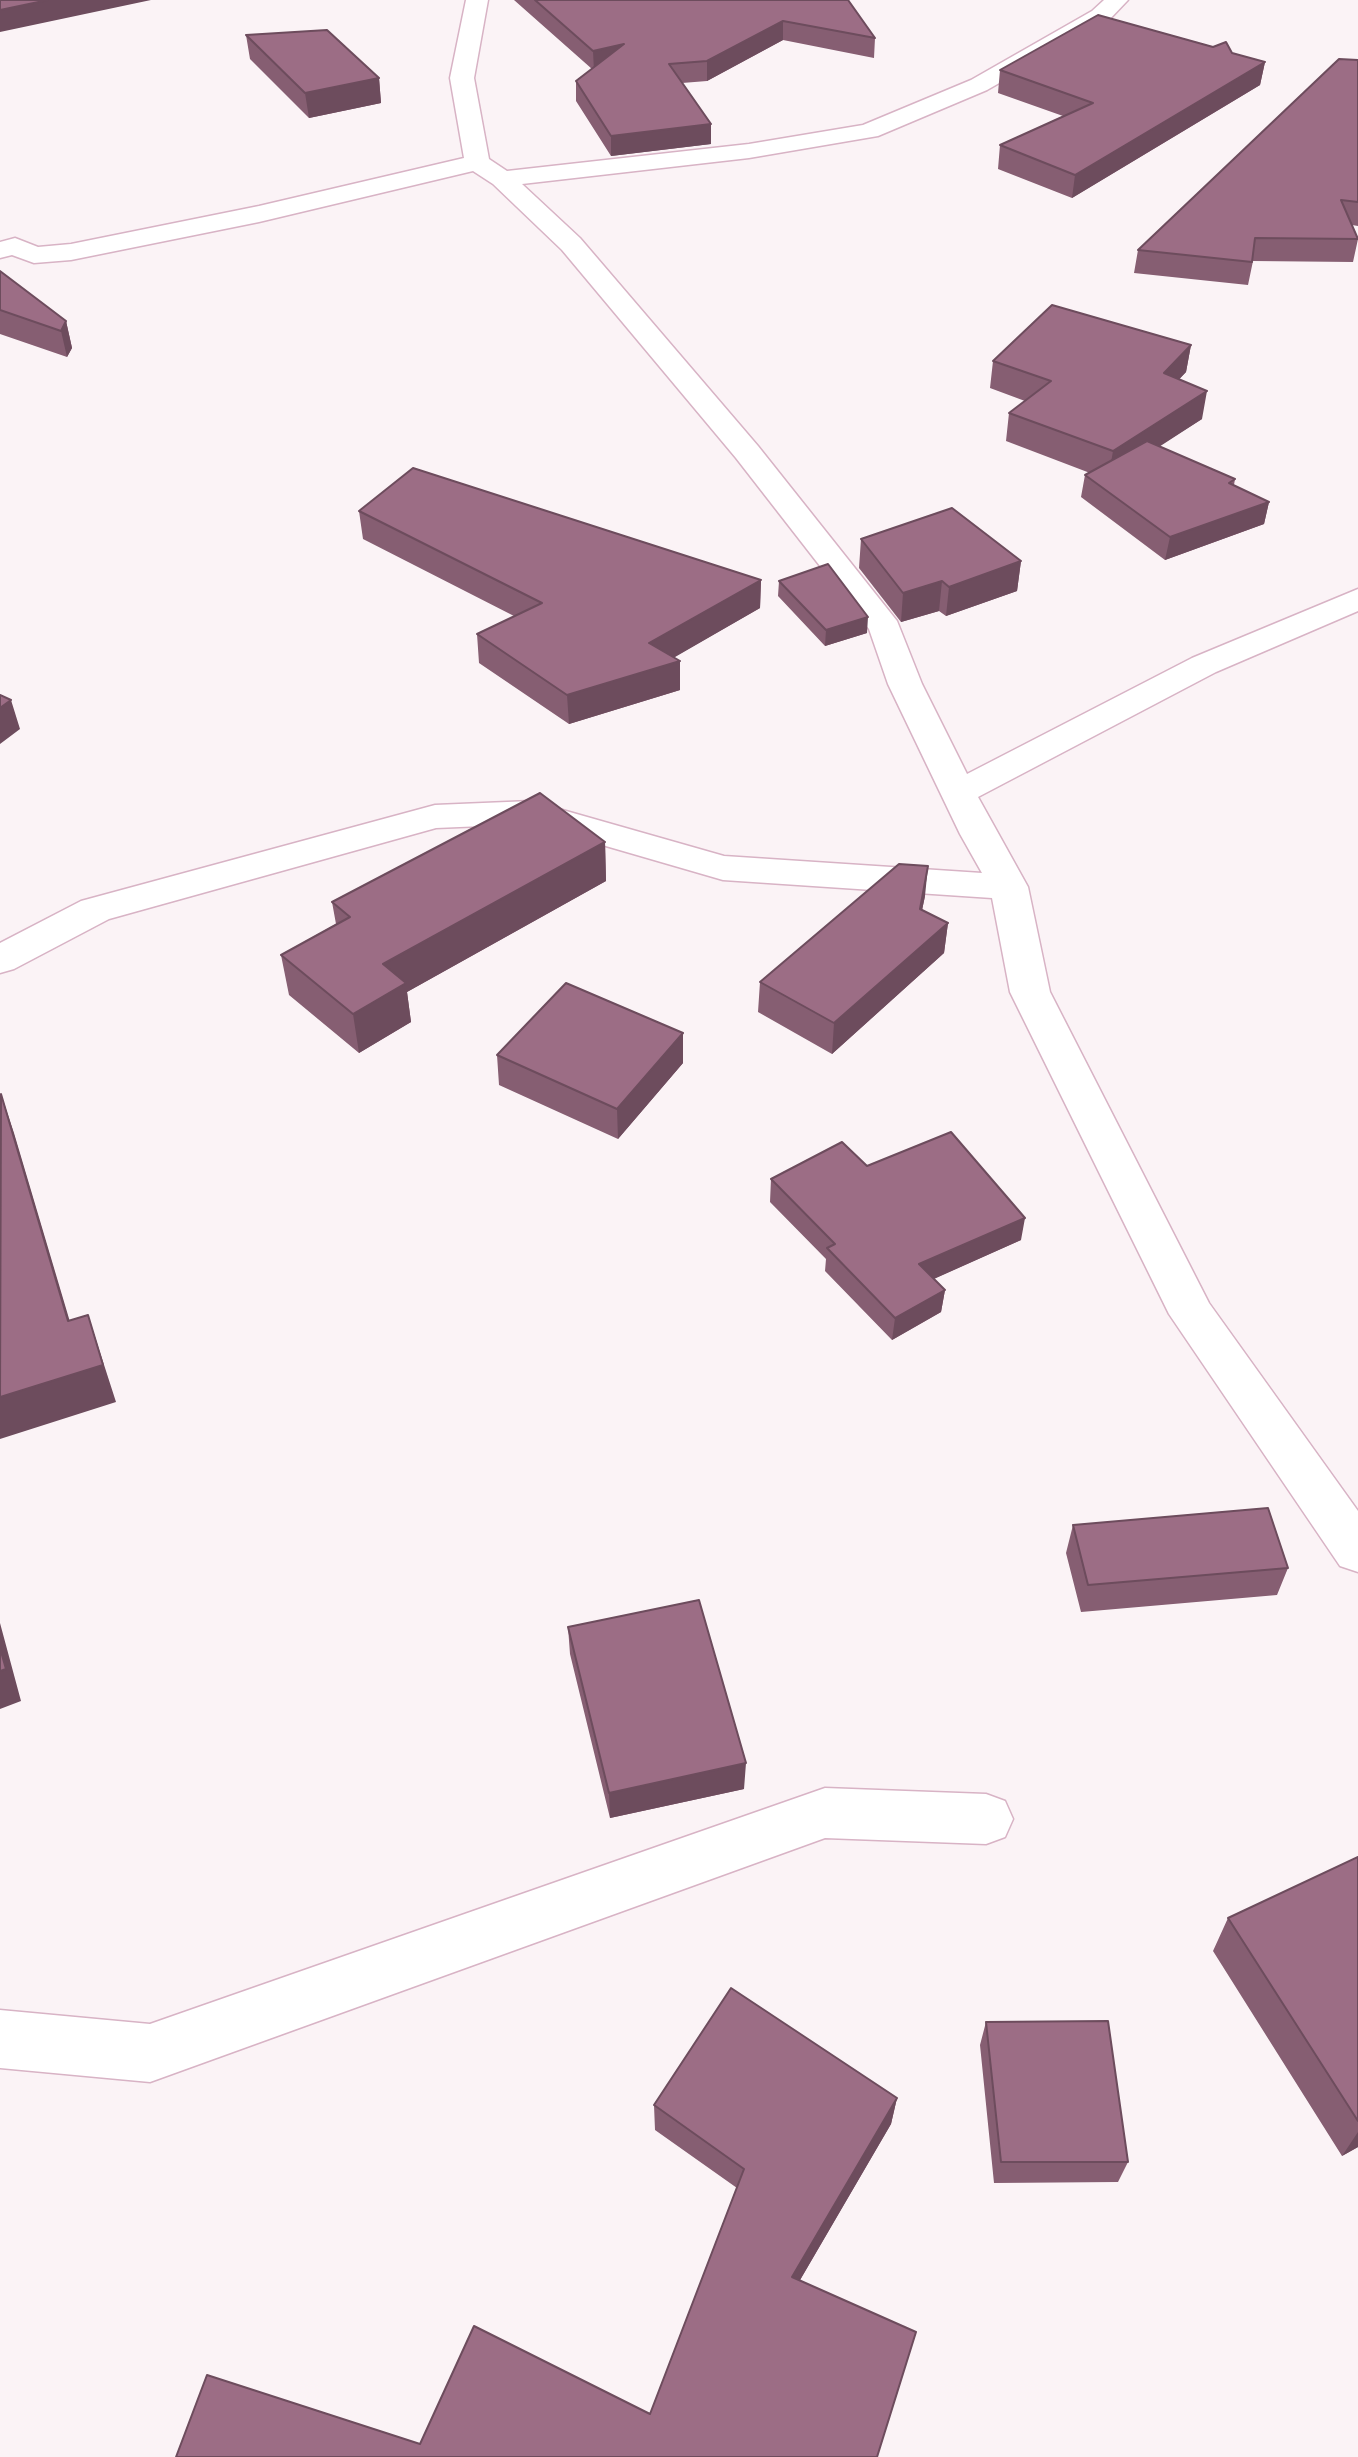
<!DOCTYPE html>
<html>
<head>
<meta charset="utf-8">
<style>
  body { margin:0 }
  canvas { display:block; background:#fbf3f6 }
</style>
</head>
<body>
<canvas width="1358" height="2457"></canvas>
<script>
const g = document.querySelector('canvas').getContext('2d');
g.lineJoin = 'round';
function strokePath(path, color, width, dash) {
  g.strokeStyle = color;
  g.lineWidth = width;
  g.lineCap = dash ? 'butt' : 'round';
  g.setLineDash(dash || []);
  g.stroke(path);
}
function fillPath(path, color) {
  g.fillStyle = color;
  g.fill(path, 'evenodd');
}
const minor = new Path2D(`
  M466 0H488L474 78 489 159 507 171 749 144 863 125 971 80 1092 11 1104 0H1128L1108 21 987 90 878 136 749 158 522 184 580 238 758 446 897 621 922 684 967 774 1192 658 1358 589V611L1216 672 978 797 1028 887 1050 992 1209 1303 1358 1511V1572L1340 1566 1169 1314 1010 992 992 898 723 880 530 824 436 828 109 919 14 969 0 973V943L81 901 435 805 531 801 724 856 982 873 960 834 888 684 869 629 736 458 562 250 493 184 473 171 259 222 71 260 34 263 12 255 0 258V242L15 238 38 247 71 244 259 206 464 158 450 78Z
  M825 1788 986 1794 1005 1801 1013 1819 1005 1837 986 1844 825 1838 150 2082 0 2068V2010L150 2024Z`);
strokePath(minor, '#d8b3c5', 3);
fillPath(minor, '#fff');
fillPath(new Path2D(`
  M514 0H848L875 38 874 58 783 40 707 81 682 83 711 124V144L611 156 576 101V81L592 69Z
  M246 35 379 78 381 103 309 118 250 59Z
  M1232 53 1265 62 1260 85 1072 198 998 169 1000 145 1063 116 998 93 1000 70Z
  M1358 60V226L1352 225 1358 239 1353 262 1253 261 1248 285 1134 273 1138 250Z
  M0 271 66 321 72 348 67 357 0 334Z
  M1191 345 1186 372 1179 379 1202 419 1159 446 1235 479 1234 485 1269 502 1264 524 1165 560 1081 497 1085 475 1090 473 1006 441 1009 413 1025 401 990 388 993 361Z
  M359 511 761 580 760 608 674 657 680 690 569 724 479 663 477 634 514 616 363 539Z
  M861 539 1021 561 1017 591 946 616 939 611 901 622 859 568Z
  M779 581 867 633 825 646 778 596Z
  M605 842 606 881 407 992 411 1022 359 1053 289 995 281 955 336 924 332 902Z
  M925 896 922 910 948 923 944 953 832 1054 758 1012 760 982Z
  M683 1033V1063L618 1139 499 1085 497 1055Z
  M867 1166 1021 1240 933 1279 945 1290 941 1312 892 1340 825 1271 826 1259 770 1202 771 1179Z
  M1073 1525 1288 1568 1277 1595 1081 1612 1066 1553Z
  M568 1627 744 1789 610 1818 570 1654Z
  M1358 1857V2147L1342 2156 1213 1951 1228 1918Z
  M986 2022 1128 2162 1118 2182 994 2183 980 2045Z
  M897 2098 891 2124 800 2280 877 2457 420 2444 650 2414 737 2188 655 2130 654 2105Z`), '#865e72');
fillPath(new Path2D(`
  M48 0H151L0 32V10Z
  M783 21V40L707 81V61Z
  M624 44 594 71 593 51Z
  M1265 62 1260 85 1072 198 1075 175Z
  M379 78 381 103 309 118 305 93Z
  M711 124V144L611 156V136Z
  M66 321 72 348 67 357 61 331Z
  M1191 345 1186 372 1159 401 1164 373Z
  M1207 391 1202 419 1108 480 1113 451Z
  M1269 502 1264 524 1165 560 1170 537Z
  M1021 561 1017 591 946 616 949 587Z
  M761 580 760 608 656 668 680 661V690L569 724 567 695 649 643Z
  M942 581 939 611 901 622 903 593Z
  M868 617 867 633 825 646 826 630Z
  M11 700 20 729 0 744V708Z
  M605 842 606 881 407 992 411 1022 359 1053 353 1014 383 964Z
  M928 866 925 896 916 939 920 909Z
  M948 923 944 953 832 1054 834 1023Z
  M683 1033V1063L618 1139 617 1109Z
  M1 1094 14 1133 81 1359 68 1321Z
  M1025 1218 1021 1240 916 1287 919 1264Z
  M945 1290 941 1312 892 1340 895 1318Z
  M88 1315 116 1402 0 1439V1397Z
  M0 1623 21 1701 0 1709Z
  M746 1763 744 1789 610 1818 609 1793Z
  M897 2098 891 2124 789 2299 792 2277Z
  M1358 2132V2147L1342 2156Z`), '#6d4c5d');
const building = new Path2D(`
  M0 0H48L0 10Z
  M535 0H848L875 38 783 21 707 61 669 64 711 124 611 136 576 81 624 44 593 51Z
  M1098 15 1213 47 1226 42 1232 53 1265 62 1075 175 1000 145 1093 103 1000 70Z
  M327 30 379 78 305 93 246 35Z
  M1339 59 1358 60V202L1341 200 1358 239 1255 238 1252 262 1138 250Z
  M0 271 66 321 61 331 0 310Z
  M1052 305 1191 345 1164 373 1207 391 1113 451 1009 413 1051 381 993 361Z
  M1147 441 1235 479 1229 483 1269 502 1170 537 1085 475Z
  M413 468 761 580 649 643 680 661 567 695 477 634 542 603 359 511Z
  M952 508 1021 561 949 587 942 581 903 593 861 539Z
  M828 564 868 617 826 630 779 581Z
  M0 695 11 700 0 708Z
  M540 793 605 842 383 964 406 983 353 1014 281 955 350 917 332 902Z
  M899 864 928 866 920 909 948 923 834 1023 760 982Z
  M566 983 683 1033 617 1109 497 1055Z
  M1 1094 68 1321 88 1315 103 1365 0 1397Z
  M951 1132 1025 1218 919 1264 945 1290 895 1318 827 1248 835 1244 771 1179 842 1142 867 1166Z
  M1268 1508 1288 1568 1088 1585 1073 1525Z
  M699 1600 746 1763 609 1793 568 1627Z
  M0 1648 6 1669 0 1671Z
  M1358 1857V2121L1228 1918Z
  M731 1988 897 2098 792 2277 916 2332 877 2457H176L207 2375 420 2444 474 2326 650 2414 744 2169 654 2105Z
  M1108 2021 1128 2162H1001L986 2022Z`);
fillPath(building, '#9c6d85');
strokePath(building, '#6d4c5d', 2);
</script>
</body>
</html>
